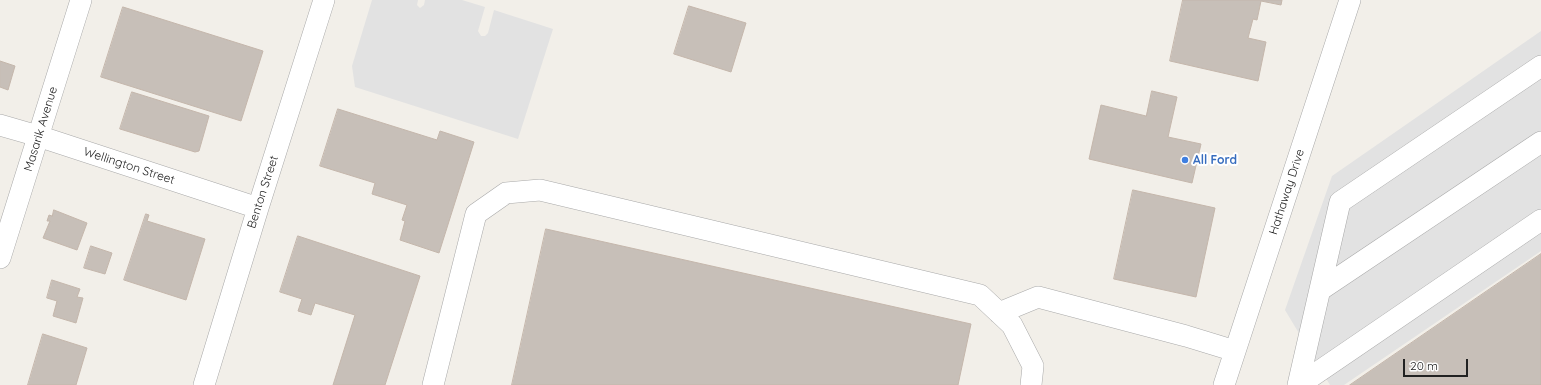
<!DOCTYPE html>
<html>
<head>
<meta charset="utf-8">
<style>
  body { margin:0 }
  #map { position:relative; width:1541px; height:385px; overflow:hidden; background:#f2efe9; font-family:Quicksand,sans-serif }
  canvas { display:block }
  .scale { position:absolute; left:1403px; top:359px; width:65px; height:18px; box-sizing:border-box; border:2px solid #222; border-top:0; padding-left:5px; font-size:12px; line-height:14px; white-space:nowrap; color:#222; -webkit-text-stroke:3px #fff; paint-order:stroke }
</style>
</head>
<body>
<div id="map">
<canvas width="1541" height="385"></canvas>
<div class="scale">20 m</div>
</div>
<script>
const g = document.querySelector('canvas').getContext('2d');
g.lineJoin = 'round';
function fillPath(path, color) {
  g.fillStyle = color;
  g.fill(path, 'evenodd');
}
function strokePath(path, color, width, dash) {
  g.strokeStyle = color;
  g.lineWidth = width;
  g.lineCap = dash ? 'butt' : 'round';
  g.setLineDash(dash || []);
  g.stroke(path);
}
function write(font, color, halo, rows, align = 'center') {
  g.font = font + ' Quicksand,sans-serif';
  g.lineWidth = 4;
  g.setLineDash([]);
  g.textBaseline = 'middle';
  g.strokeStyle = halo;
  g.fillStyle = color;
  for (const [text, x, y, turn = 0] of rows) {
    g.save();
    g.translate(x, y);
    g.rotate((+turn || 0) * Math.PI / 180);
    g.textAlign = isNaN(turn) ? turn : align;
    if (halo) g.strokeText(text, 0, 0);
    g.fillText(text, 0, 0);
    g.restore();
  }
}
fillPath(new Path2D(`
  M372 0H418L417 5 420 8 424 5 425 0H462L485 7 478 31 481 36H485L488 33 494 10 553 29 518 139 355 87 352 66Z
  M1541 31V251L1344 385H1330L1285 310 1332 176Z`), '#e2e2e2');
const building = new Path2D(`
  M1183 0H1282L1281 5 1261 1 1257 20 1253 19 1248 38 1266 42 1258 81 1170 61Z
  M689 6 746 23 731 72 674 54Z
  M123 7 263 51 241 121 101 77Z
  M0 61 15 66 8 90 0 87Z
  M1152 91 1177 97 1168 137 1201 144 1192 183 1089 159 1101 105 1146 116Z
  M132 92 209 116 199 151 195 152 120 129Z
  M338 109 437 140 440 131 474 142 439 253 400 240 405 221 402 220 407 205 372 194 375 183 320 166Z
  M1133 190 1215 208 1196 297 1114 279Z
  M54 210 87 223 77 250 43 238 50 221H47L49 215 52 216Z
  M146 214 149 215 147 221 205 239 186 300 124 280Z
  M546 229 971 324 958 385H512Z
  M298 236 420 276 385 385H333L355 315 315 303 311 315 298 311 302 299 280 292Z
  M91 246 112 253 105 274 84 268Z
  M1541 254V385H1350Z
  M52 280 80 289 77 297 83 298 76 323 53 316 57 301 47 298Z
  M43 334 87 348 76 385H28Z`);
fillPath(building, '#c7bfb8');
strokePath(building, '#c4b6ab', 1);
const minor = new Path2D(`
  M0 125 38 136 258 208
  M0 258 81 0
  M1320 290 1541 142
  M999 313 1038 297 1186 336 1235 351
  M204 385 258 208 324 0
  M433 385 476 214 506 193 540 190 980 295 1012 325 1033 366 1031 385
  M1224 385 1350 0
  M1298 385 1340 202 1541 66
  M1299 385 1541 220`);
strokePath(minor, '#a9a9a9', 22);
strokePath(minor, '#fff', 21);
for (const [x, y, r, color] of [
  [1185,160,4,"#3f7fe0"]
]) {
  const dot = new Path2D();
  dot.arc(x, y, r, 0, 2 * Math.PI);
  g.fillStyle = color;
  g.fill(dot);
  strokePath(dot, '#fff', 1.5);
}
write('12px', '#222', '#fff', [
  ["Masarik Avenue",41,129,-73],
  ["Wellington Street",129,166,18],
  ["Benton Street",263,192,-72],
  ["Hathaway Drive",1287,192,-72]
]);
write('bold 12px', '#366cbe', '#fff', [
  ["All Ford",1193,160]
], 'left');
</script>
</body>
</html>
